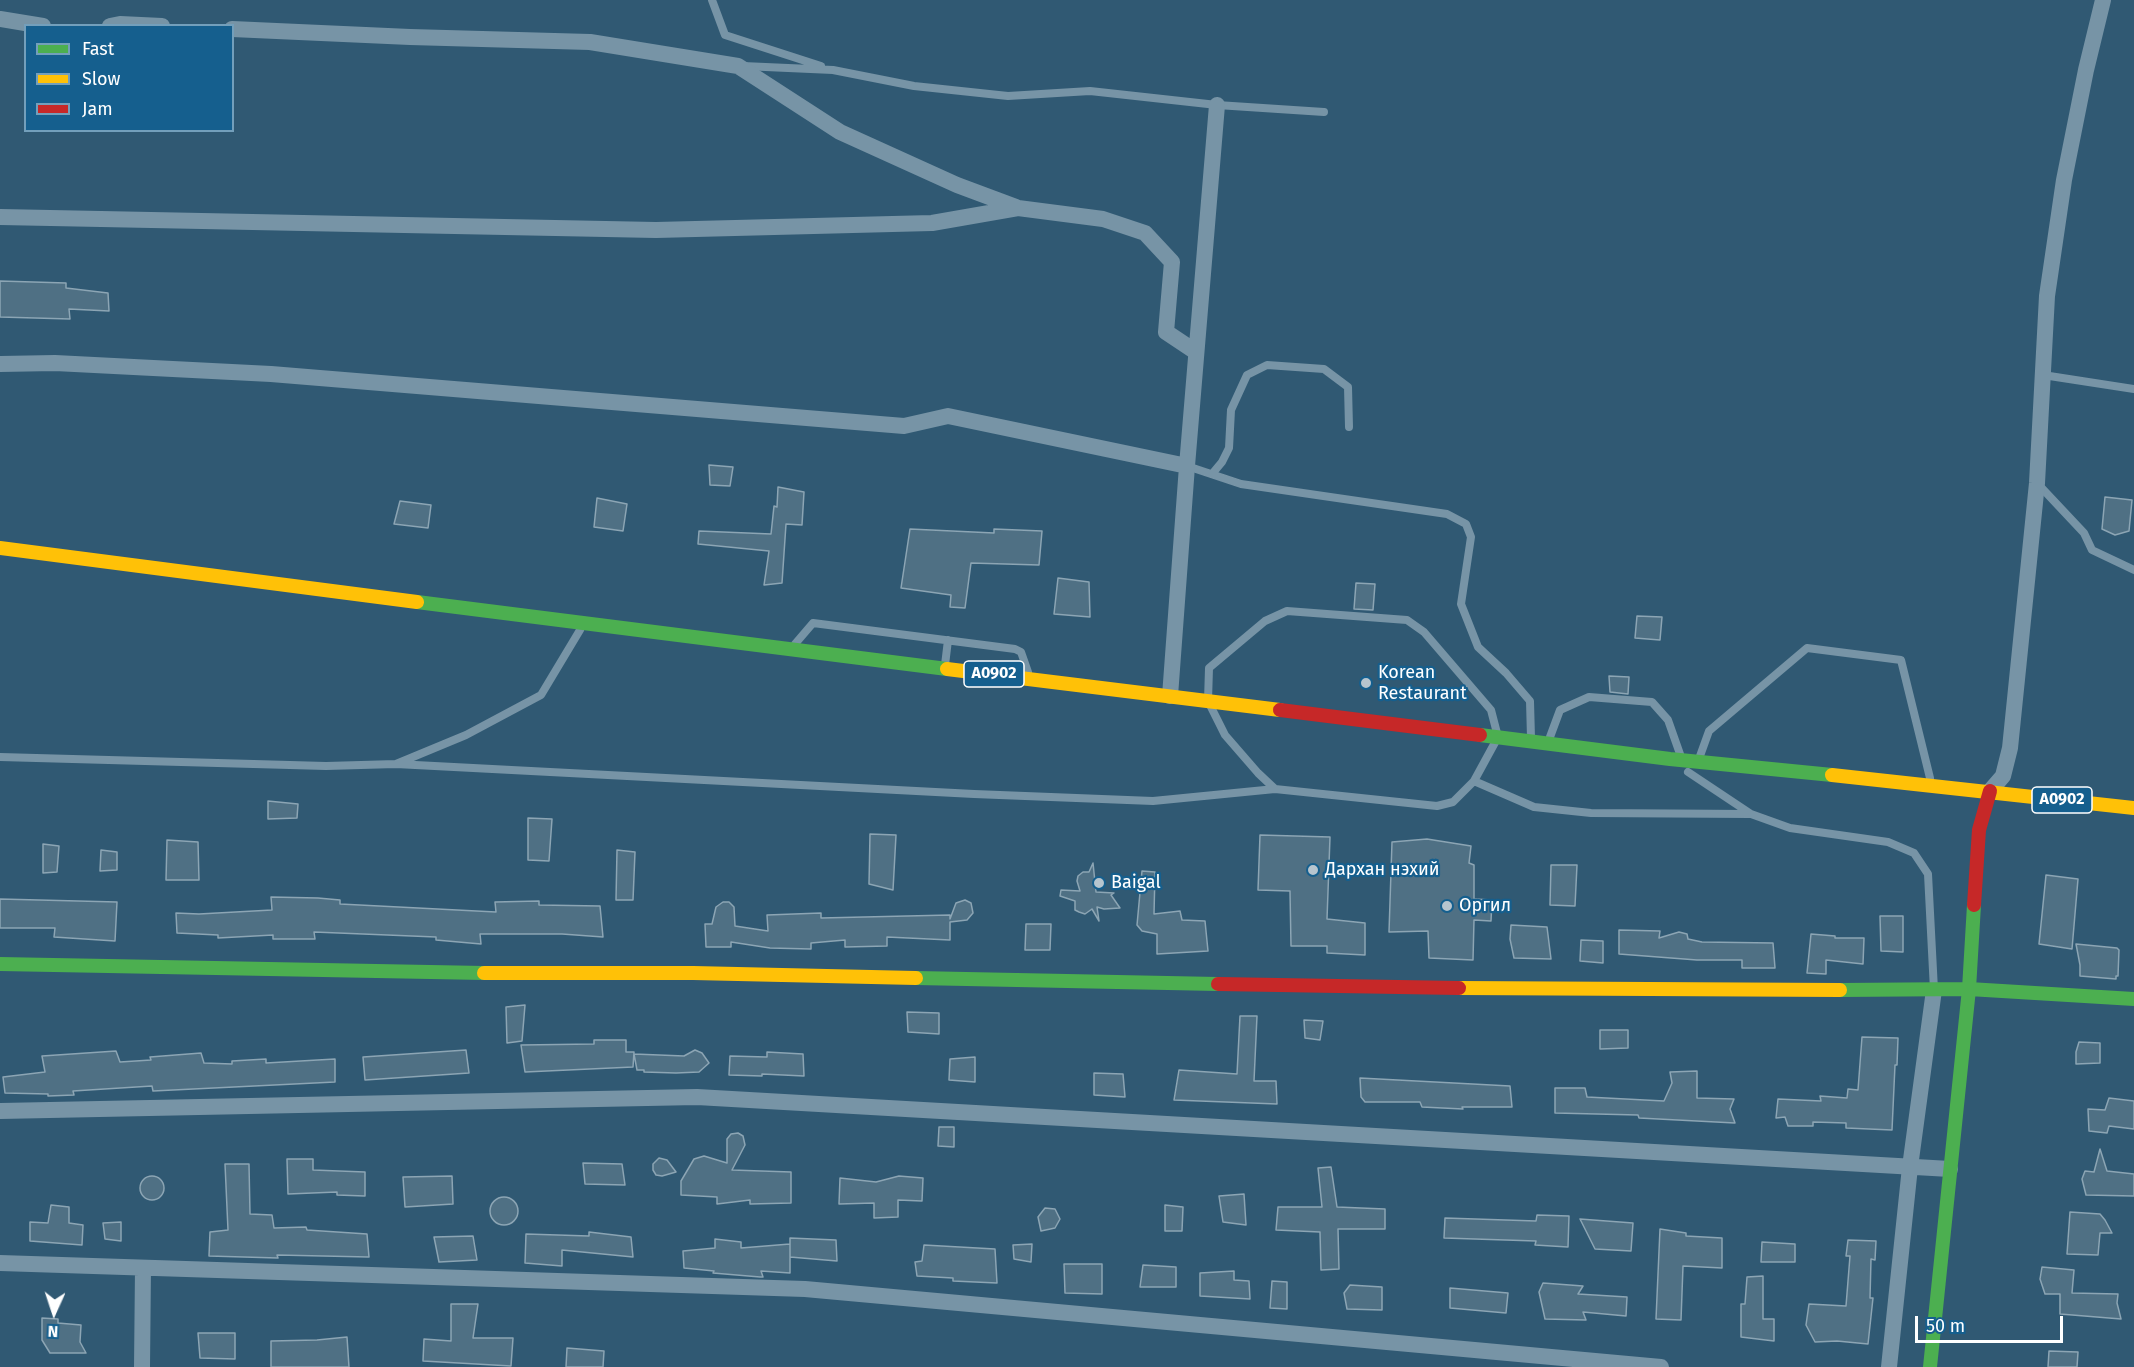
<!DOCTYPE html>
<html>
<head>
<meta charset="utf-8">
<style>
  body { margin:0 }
  #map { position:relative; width:2134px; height:1367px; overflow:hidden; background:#305973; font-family:"Fira Sans",sans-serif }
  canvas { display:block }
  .legend { position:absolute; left:24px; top:24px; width:210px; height:108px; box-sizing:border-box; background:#155f8e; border:2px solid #739fbb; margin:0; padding:8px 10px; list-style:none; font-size:18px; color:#fff }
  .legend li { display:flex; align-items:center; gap:12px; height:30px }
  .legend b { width:30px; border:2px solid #739fbb }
  .north { position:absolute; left:24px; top:1283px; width:60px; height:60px; -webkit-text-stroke:4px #155f8e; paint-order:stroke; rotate:183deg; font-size:16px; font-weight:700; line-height:24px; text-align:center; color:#fff }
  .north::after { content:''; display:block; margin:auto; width:21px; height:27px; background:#fff; clip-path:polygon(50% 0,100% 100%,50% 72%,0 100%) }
  .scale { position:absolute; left:1915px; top:1316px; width:148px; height:27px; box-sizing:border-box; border:3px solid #fff; border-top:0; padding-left:8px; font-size:18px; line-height:21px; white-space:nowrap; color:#fff; -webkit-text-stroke:4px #155f8e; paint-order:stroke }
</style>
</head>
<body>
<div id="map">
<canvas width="2134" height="1367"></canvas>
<ul class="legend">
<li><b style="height:8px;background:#4caf50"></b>Fast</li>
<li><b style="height:8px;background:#ffc107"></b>Slow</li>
<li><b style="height:8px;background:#c62828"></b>Jam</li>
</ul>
<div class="north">N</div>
<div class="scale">50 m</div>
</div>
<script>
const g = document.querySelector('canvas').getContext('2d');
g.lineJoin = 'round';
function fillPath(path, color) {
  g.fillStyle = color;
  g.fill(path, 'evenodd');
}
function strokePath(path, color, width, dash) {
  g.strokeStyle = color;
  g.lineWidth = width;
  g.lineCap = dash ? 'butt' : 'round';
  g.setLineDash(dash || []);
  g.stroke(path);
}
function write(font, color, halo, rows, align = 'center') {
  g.font = font + ' "Fira Sans",sans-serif';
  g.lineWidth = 4.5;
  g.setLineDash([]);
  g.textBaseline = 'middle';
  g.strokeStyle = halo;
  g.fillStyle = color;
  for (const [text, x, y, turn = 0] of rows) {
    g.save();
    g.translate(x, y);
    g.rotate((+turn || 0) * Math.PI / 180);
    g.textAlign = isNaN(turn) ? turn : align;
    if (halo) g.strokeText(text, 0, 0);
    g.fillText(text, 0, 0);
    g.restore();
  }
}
const building = new Path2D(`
  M0 281 66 283V288L108 293 109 311 69 309 70 319 0 317Z
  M709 465 733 467 730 486 710 485Z
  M778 487 804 492 802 525 786 524 782 583 764 585 769 551 698 544 699 531 771 534 774 506 777 507Z
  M2105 497 2132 500 2129 531 2115 535 2102 529Z
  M597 498 627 504 623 531 594 527Z
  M400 501 431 505 428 528 394 524Z
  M910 529 994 533V529L1042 531 1039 565 971 563 965 608 950 607 951 595 901 588Z
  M1058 578 1089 582 1090 617 1054 614Z
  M1356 583 1375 584 1373 610 1354 609Z
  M1637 616 1662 617 1660 640 1635 638Z
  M1609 676 1629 677 1628 694 1610 692Z
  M268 801 298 804 297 818 268 819Z
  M528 818 552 819 549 861 528 860Z
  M870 834 896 835 893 890 869 884Z
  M1260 835 1330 837 1327 919 1365 923V955L1327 953V946H1291L1290 891 1258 890Z
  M1427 839 1471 846 1469 863 1474 865V899L1492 900 1491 921 1474 920 1473 960 1429 958 1428 931 1389 932 1392 842Z
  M167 840 198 842 199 880H166Z
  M43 844 59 846 57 872 43 873Z
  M101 850 117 852V870L100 871Z
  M617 850 635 852 633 900H616Z
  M1093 863 1096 892 1114 893 1111 895 1120 908 1104 909 1097 907 1099 921 1092 909 1085 914 1079 912 1075 910V901L1060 896 1061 890 1080 891 1077 881 1078 876 1083 872H1089Z
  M1551 865H1577L1575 906 1550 905Z
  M1142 871 1155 872 1154 914 1180 911 1182 920 1205 921 1208 951 1157 954V934L1142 931 1137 925Z
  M2046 875 2078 879 2072 949 2039 944Z
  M271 897 318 898 340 900V904L496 912 495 902 539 901V905L600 906 603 937 562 934H480L481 944 436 940V937L314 932 315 939H273V935L218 938V935L177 933 176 913 199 914 272 910Z
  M0 899 117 902 115 941 54 937 55 928H0Z
  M965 900 971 903 973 913 967 920 950 922V940L887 937V946L845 947V940L811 943V949L770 948 731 942V947H706L705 924H712L716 907 723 902H729L734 907 735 926 768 931 767 915 821 913V918L950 915V919L956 903Z
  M1880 916H1903V952L1881 951Z
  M1026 924H1051L1050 950H1025Z
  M1511 925 1547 927 1551 959 1514 958 1510 939Z
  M1619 930 1660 931 1659 938 1679 932 1687 934 1688 939 1702 942 1773 943 1775 968H1742V960H1697L1619 954Z
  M1811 934 1835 936V938H1864L1863 964 1826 960V974L1807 973Z
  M1581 940 1603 941V963L1580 961Z
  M2076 944 2117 948 2119 950 2118 976H2116V979L2080 976V965Z
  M525 1005 522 1041 507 1043 506 1007Z
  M907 1012 939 1013V1034L908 1032Z
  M1240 1016H1257L1254 1081H1276L1277 1104 1174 1100 1179 1070 1237 1074Z
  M1304 1020 1323 1021 1320 1040 1305 1038Z
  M1600 1030H1628V1048L1600 1049Z
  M1862 1037 1898 1038 1897 1065H1895L1892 1130 1846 1128V1123L1813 1122V1126H1788L1785 1117 1776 1118 1778 1099 1821 1101 1820 1096 1847 1098 1848 1089 1858 1090Z
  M594 1040H626V1052H634L633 1067 525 1072 521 1045 594 1044Z
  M2079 1042 2100 1043V1063L2076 1064V1052Z
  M466 1050 469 1073 365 1080 363 1057Z
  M695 1050 702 1053 709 1063 699 1072 676 1073 644 1072V1070H637L634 1054 684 1056Z
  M116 1051 120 1062 151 1060 150 1057 201 1053 204 1063 232 1064V1061L266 1059V1063L335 1059V1082L153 1091 152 1086 73 1091 74 1095 48 1096V1094L5 1093 3 1077 45 1072 42 1056Z
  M767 1052 803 1054 804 1076 762 1074V1076L729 1075 730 1056 767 1057Z
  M975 1057V1082L949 1080 950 1059Z
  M1697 1071V1098L1734 1099 1730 1109 1735 1123 1639 1118 1638 1115 1555 1113V1088H1585L1587 1097 1664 1101 1672 1083 1670 1072Z
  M1094 1073 1123 1074 1125 1097 1094 1095Z
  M1360 1078 1510 1086 1512 1107H1462L1463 1109 1422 1107 1420 1102H1365L1361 1097Z
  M2109 1098 2134 1101V1129L2109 1126 2107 1133 2089 1131 2088 1109 2105 1110Z
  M939 1127H954V1147L938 1146Z
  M738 1133 743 1136 745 1145 732 1170 791 1172V1203L750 1204V1200L717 1204V1197L681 1195V1181L694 1159 704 1156 727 1163V1139L731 1134Z
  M2100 1149 2107 1171 2134 1174V1196L2086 1195 2082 1179 2085 1171 2094 1172Z
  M659 1158 667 1160 676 1172 662 1176 656 1175 653 1170V1164Z
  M287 1159H313V1170L365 1172V1196L337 1195V1192L288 1194Z
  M583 1163 622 1164 625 1185 585 1184Z
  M225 1164H249L250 1214 272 1215 274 1228 306 1227 307 1230 367 1234 369 1257 277 1255 278 1258 209 1256 210 1232 228 1230Z
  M1331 1167 1337 1207 1385 1209V1229H1338L1339 1269 1321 1270 1320 1232 1276 1230 1278 1207H1322L1318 1168Z
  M452 1176 453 1204 405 1207 403 1177Z
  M899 1176 923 1178 922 1201 898 1200V1217L874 1218V1203L839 1204 840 1178 876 1182Z
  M140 1188a12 12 0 1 1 24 0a12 12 0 1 1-24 0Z
  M1244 1194 1246 1225 1223 1222 1219 1196Z
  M490 1211a14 14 0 1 1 28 0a14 14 0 1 1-28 0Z
  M51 1205 69 1207V1223L83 1225 82 1245 30 1241V1222L48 1223Z
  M1165 1205 1183 1207 1182 1231H1165Z
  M1045 1208 1055 1209 1060 1219 1055 1228 1041 1231 1038 1217Z
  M2070 1212 2100 1214 2105 1220 2112 1233H2100L2098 1255 2067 1254Z
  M1537 1215 1569 1216 1568 1247 1535 1245 1536 1241 1444 1238 1445 1218 1536 1221Z
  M1580 1219 1633 1223 1631 1251 1595 1249Z
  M121 1222V1241L105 1239 103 1223Z
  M1660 1229 1686 1233V1236L1722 1238V1268L1683 1266 1681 1320 1656 1319Z
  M589 1232 631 1237 633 1257 562 1250V1266L525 1263 526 1234 589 1236Z
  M473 1236 477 1260 439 1262 434 1237Z
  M790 1238 836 1240 837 1261 790 1257Z
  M715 1239 741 1242V1248L790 1244V1273L761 1271 763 1277H760L713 1273 714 1271 684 1268 683 1251 715 1248Z
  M1848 1240 1876 1241 1875 1260 1871 1259 1870 1298H1873L1868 1344 1837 1341 1815 1342 1806 1325 1809 1304 1846 1306 1850 1256H1846Z
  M1762 1242 1795 1244V1262H1761Z
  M1032 1244 1031 1262 1014 1259 1013 1245Z
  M924 1245 995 1249 997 1283 953 1281V1278L917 1276 915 1262 922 1261Z
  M1064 1264H1102V1294L1065 1293Z
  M1143 1265 1176 1267V1287H1140Z
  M2042 1267 2074 1270 2072 1293 2118 1294 2117 1303 2121 1319 2060 1314V1294H2045L2040 1279Z
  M1234 1271V1280L1249 1281 1250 1299 1200 1296V1273Z
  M1763 1276V1319H1774V1341L1741 1337V1304H1745L1747 1277Z
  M1272 1281 1287 1282V1309L1270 1308Z
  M1543 1283 1583 1286 1578 1294 1627 1297 1626 1316 1583 1312 1586 1320 1545 1319 1539 1292Z
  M1350 1285 1382 1287V1310L1347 1309 1344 1293Z
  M1450 1288 1508 1293 1506 1313 1450 1308Z
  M451 1304H478L473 1338H513L511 1366 423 1361 424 1339 451 1341Z
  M42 1318 58 1319V1323L81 1325 80 1342 86 1353H50L42 1340Z
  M198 1333H235V1359L200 1358Z
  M347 1337 349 1367H271V1341L317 1340Z
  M567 1348 604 1351 603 1367H566Z
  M2049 1351 2078 1352 2077 1367H2048Z`);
fillPath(building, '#4f7084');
strokePath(building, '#8ca5b4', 1.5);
strokePath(new Path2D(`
  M712 0 725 35 821 66
  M743 66 833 70 914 86 1008 96 1090 91 1217 105 1324 112
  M2043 375 2134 389
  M1187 466 1241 484 1447 514 1466 524 1471 537 1461 604 1478 647 1506 673 1530 701 1531 738
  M1212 474 1222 462 1229 448 1231 410 1247 375 1267 365 1324 369 1348 387 1349 427
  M2037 483 2084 533 2092 550 2134 570
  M1287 611 1407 620 1424 632 1491 710 1498 737 1474 781 1453 802 1437 806 1275 789 1258 773 1225 735 1208 701 1209 668 1265 621Z
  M795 644 813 623 1015 649 1021 652 1028 672
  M945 665 948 640
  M1550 737 1560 710 1589 697 1652 702 1668 720 1680 754
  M1700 756 1709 731 1807 648 1901 660 1930 778
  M0 757 326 766 396 764 466 735 541 695 580 630
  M396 764 974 794 1153 801 1275 789
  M1688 772 1751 814 1790 828 1888 842 1914 853 1928 874 1934 990
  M1474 781 1534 807 1591 813 1750 814`), '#7794a6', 8);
strokePath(new Path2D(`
  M0 19 43 26
  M110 26 120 24 162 26
  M232 29 410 37 590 42 738 66 840 132 957 185 1016 207
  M0 217 656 230 932 223 1018 208 1103 219 1145 233 1172 262 1166 332 1196 352
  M0 364 55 363 271 374 904 426 948 416 1187 466
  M1170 696 1187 466 1217 105
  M1990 791 2003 776 2010 748 2037 483 2047 296 2064 180 2086 70 2103 0
  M0 1111 697 1097 1950 1169
  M0 1263 805 1289 1661 1367
  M142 1367 143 1268
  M1889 1367 1910 1167 1934 990`), '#7794a6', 16);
strokePath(new Path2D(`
  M417 602 947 669
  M1480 735 1670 759 1832 775
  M0 964 484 973
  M916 978 1218 984
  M1840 990 1969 989 2134 999
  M1930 1367 1969 989 1974 905`), '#4caf50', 14);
strokePath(new Path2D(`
  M0 548 417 602
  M947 669 1280 710
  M1832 775 2134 808
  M484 973H693L916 978
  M1459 988 1840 990`), '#ffc107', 14);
strokePath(new Path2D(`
  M1280 710 1480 735
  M1974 905 1979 830 1990 791
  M1218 984 1459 988`), '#c62828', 14);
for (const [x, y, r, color] of [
  [1366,683,6,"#b7c5ce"],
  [1313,870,6,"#b7c5ce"],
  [1099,883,6,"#b7c5ce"],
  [1447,906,6,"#b7c5ce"]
]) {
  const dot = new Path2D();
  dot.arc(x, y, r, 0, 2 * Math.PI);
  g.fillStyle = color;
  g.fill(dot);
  strokePath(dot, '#155f8e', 2);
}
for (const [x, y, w] of [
  [994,674,60],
  [2062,800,60]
]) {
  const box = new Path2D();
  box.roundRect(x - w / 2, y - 13, w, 26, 4.5);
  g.fillStyle = '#155f8e';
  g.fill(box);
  strokePath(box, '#fff', 1.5);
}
write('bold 16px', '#fff', null, [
  ["A0902",994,674],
  ["A0902",2062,800]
]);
write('18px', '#fff', '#155f8e', [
  ["Korean",1378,673],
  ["Restaurant",1378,694],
  ["Дархан нэхий",1325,870],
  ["Baigal",1111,883],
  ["Оргил",1459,906]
], 'left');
</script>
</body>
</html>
